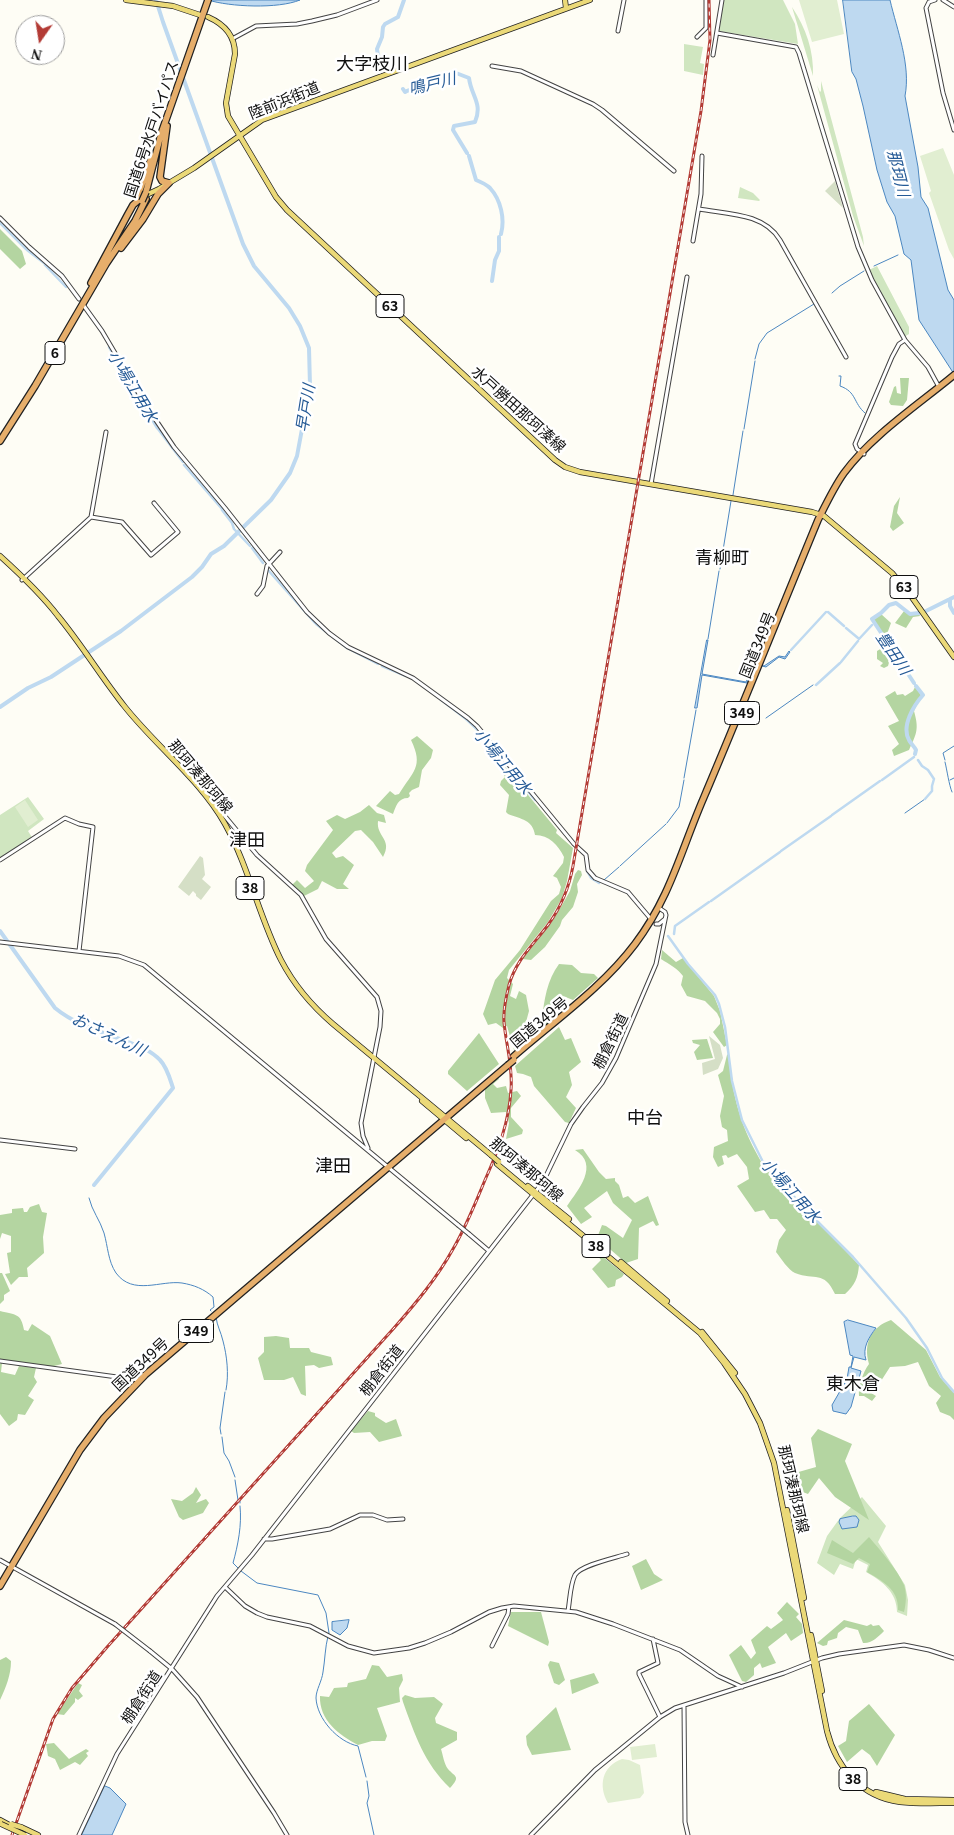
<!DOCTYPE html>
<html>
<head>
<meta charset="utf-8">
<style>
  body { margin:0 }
  #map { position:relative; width:954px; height:1835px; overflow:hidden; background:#fefdf5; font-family:Georgia,serif }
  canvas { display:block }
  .north { position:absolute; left:15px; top:15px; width:50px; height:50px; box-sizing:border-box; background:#fff; border:1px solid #9f9f9f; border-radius:50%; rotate:193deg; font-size:14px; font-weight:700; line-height:20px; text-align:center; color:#101010 }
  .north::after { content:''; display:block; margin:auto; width:18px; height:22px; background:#b33b35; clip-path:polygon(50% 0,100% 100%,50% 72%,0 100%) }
</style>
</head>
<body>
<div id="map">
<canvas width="954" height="1835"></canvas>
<div class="north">N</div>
</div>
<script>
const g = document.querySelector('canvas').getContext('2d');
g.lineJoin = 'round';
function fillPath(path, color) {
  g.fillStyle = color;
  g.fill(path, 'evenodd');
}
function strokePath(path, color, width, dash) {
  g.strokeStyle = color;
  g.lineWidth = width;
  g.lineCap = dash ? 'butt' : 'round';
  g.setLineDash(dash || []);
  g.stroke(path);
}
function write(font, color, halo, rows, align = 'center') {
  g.font = font + ' Georgia,"Noto Sans JP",serif';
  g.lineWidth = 5;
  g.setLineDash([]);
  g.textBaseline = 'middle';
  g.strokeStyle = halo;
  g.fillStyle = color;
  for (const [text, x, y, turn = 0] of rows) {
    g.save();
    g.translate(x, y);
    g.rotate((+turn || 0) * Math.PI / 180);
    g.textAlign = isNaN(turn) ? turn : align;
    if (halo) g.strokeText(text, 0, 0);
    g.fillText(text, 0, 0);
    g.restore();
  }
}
fillPath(new Path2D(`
  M724 0H783L795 24 798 44 719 31Z
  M792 7C806 28 814 51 813 76Z
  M684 44 703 47 700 63 704 64 703 75 684 71Z
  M821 81 863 237 864 246 853 216 817 85 820 92 821 91Z
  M740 187 753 193 760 200 759 201 738 198Z
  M877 266 909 327V334L904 337 869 270Z
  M28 797 44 819 28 831 33 839 0 858V815Z
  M862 1497 886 1526 878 1542 905 1585 908 1600 907 1616 897 1612C897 1592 882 1581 866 1572L868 1565 856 1559 853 1569 840 1564 834 1575 817 1563 827 1536 840 1518Z`), '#d0e6c0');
fillPath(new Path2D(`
  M0 229 22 251 26 264 20 269 0 249Z
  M900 378H909L907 400 903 406 891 405 889 402 894 387 896 386 897 393 901 394Z
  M900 497 897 513 904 523 893 531 890 527 894 506Z
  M904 611 910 615 919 614 920 616 913 617 906 628 895 623Z
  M881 614 891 623 887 634 898 649 904 653 902 660 873 620Z
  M887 645 899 662H893L890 659 888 666 884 668 880 666 883 663 877 659V651Z
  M915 687 921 695 914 711C919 729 917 733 909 750L894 756 892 750 899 744 888 726 899 721 885 697 895 691 897 695 903 694 905 696 913 691Z
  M417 736 433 750 431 758 422 770 419 787 412 790 409 793 410 796 408 798C398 798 396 806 393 814L376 806 390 791 395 795 399 794C413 771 424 767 411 740Z
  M491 750 557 830 556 833 573 848 567 881 562 898 548 922 509 970 507 978 513 984 510 996 516 999 519 991 526 995 529 1011 526 1022 532 1028 542 1020C544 1000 547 980 559 964L572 965 581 973 594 974 598 978 573 1000 563 996 557 1016 514 1050 507 1026 503 1028 496 1023 488 1025 483 1014 495 980 520 950 551 901 559 894 561 887 557 878 553 876 563 863 564 857C558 845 549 835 535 835 533 820 521 819 508 814L506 812 509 795 500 785 501 781 505 777 495 758 490 754Z
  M369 805 377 813 384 815 386 823 378 821C376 837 393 839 383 857L373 842 361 830 355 831 332 853 336 858 343 856 354 865 343 884 349 889H337L322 881 318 889 304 896 292 885 297 880 305 888 314 881 305 871 307 865 333 830 326 821 337 815 345 819 360 812Z
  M578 870 581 871 582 875 577 884 578 892 573 907 562 920 560 926 545 947 531 960 522 959 551 923 562 905 570 891 575 874Z
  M662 950 676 962 683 958 714 996 720 1011 727 1045 724 1047 713 1032 720 1024V1019L717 1013 705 1001 687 996 681 985 683 976C678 969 669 964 661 959Z
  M559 1027 565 1040 571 1038 581 1062 569 1072 572 1085 566 1097 576 1108 569 1123 565 1122 534 1086 531 1077 523 1074 517 1073 515 1066Z
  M479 1033 499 1064 467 1091 448 1074V1071Z
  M707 1039 713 1058 697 1060 694 1052 700 1045 693 1043 692 1040Z
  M728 1054C733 1098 741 1129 764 1166L859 1265C858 1278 855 1285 845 1294H835C824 1270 815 1281 795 1273 788 1270 781 1258 776 1252L779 1240 786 1230 777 1219H770L764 1210 755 1212 737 1186 749 1179 747 1167 737 1154 728 1158 726 1155 722 1156 724 1164 718 1167 713 1157 714 1147 728 1141 727 1130 722 1127 720 1116 724 1096 718 1075 723 1071 727 1055Z
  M497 1076 499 1079 493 1084 497 1088 506 1086 508 1093 517 1091 521 1096 511 1108V1117L523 1130 522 1134 506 1139 509 1123 506 1112 491 1113 485 1098V1089Z
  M583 1149 599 1172 606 1179 615 1178V1181L619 1185 623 1198 628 1196 635 1203 648 1196 659 1225 656 1226 653 1221 639 1228 638 1259 626 1263 597 1238 602 1225 606 1226 623 1238 632 1220 613 1203 607 1191 584 1208 592 1217 581 1224 567 1206C578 1190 600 1165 575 1150Z
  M39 1204 42 1212 47 1213 43 1237 44 1253 27 1268 28 1277H19L11 1285 5 1274 10 1273 7 1253 11 1252V1236L2 1233 0 1239V1215L12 1213V1209L23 1208 24 1212H27L30 1207Z
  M596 1251 624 1274 622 1277 616 1280 615 1286 608 1288 592 1269 601 1260 597 1255Z
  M0 1273H2L10 1291 4 1295V1300L0 1304Z
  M0 1311C16 1315 21 1313 24 1330L28 1331 32 1324 50 1336 62 1364 50 1367 0 1360Z
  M891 1320 926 1350 940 1377 954 1393V1420L950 1416 940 1412 936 1403 941 1396 929 1386 918 1362 905 1366 890 1367 881 1381H875L868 1391 876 1396 872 1401 864 1396H859C858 1387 863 1372 869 1364 863 1343 871 1327 891 1320Z
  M276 1336 289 1338 290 1348H309L311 1352 331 1357 333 1365 319 1368 314 1365 305 1366 306 1396 301 1394 293 1377 284 1380H264L258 1358 264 1352V1337Z
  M2 1363 1 1372 15 1375 19 1366 36 1368 34 1377 37 1382 28 1396 34 1400 25 1415 18 1414 17 1420 9 1426 0 1414V1364Z
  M368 1411 375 1413V1416L386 1423 396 1419 402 1436 379 1442 370 1432 354 1433 351 1431Z
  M818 1429 852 1444 845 1461 869 1520 835 1497 819 1478 808 1494C798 1490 788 1488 788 1475L816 1467 811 1438Z
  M196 1487 201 1495 196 1503 206 1499 209 1503 203 1513 183 1520 179 1517 171 1499 182 1501 193 1493Z
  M869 1537C880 1550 897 1569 904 1585 907 1594 906 1604 904 1612L898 1610C899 1589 882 1581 867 1572L870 1564 859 1558 853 1564 827 1553 832 1540 853 1553Z
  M646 1559 654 1574 663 1580 641 1590 632 1566Z
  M787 1602 799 1614 796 1617 802 1624 803 1633 791 1641 786 1633 768 1647 776 1663 762 1668 760 1663 754 1668V1675L746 1682 742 1681 729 1655 741 1645 751 1659 756 1653 751 1640 767 1626 771 1629 783 1620 777 1613Z
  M511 1612H541L549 1642 548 1646 508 1626Z
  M844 1620 867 1626 871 1624 873 1626 879 1625 884 1631C878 1637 871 1644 863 1643L858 1630 846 1627 838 1633 837 1638 828 1641 827 1645 823 1646 817 1643Z
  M6 1657 11 1661C11 1675 6 1687 0 1700V1660Z
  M550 1661 559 1663 565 1680 559 1685 554 1683 548 1665Z
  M372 1665 379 1666 387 1677 402 1674 403 1680 399 1688 400 1702 377 1708 387 1736 385 1741H372L358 1745C339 1735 319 1720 320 1696L329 1697 334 1688 347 1687 348 1683 366 1679Z
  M594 1673 599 1683 572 1694 570 1680Z
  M78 1683 82 1685 79 1691 83 1696 78 1700 75 1698V1702L64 1715 57 1714Z
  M405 1695 415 1698 434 1697 443 1704 435 1718 436 1723 457 1732V1740L441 1749C443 1755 444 1764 448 1769 455 1777 461 1776 450 1788 424 1763 415 1735 403 1702L402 1698Z
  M869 1704 895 1735 877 1766 870 1755 862 1749 847 1762 838 1746 846 1741 849 1721Z
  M556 1707 571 1750 532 1755 527 1745 526 1736Z
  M54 1743 69 1759 86 1749 89 1751 86 1753 88 1756 80 1765 75 1762 60 1770 55 1759 48 1756 46 1744Z`), '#b4d5a1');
fillPath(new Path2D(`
  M835 181 843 208 825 191Z
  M200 856 203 858 205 875 202 879 211 887 201 900 196 896V894L193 891 189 896 178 887Z
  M709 1036 720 1045 723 1058 718 1069 703 1075 702 1063 715 1059Z`), '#d5dfc6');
fillPath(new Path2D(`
  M799 0H837L844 34 812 42Z
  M943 148 954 175V259L949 250 929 193 931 191 920 156Z
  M25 800 38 820 28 827 15 807Z
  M655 1744 657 1757 632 1760 630 1747Z
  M622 1759 629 1760 640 1765 644 1793 640 1798 608 1803C598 1786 602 1766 622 1759Z`), '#e1eed1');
const water = new Path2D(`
  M208 0H300C278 9 230 7 208 0Z
  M843 0H890C897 30 911 65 905 96L918 167 921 197 928 208 948 290 954 300V374L919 320 911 260 904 254 895 216 887 202 877 170 863 106 856 79 852 72Z
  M707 640H708L702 674 746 682 755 663 764 666 779 656 785 657 789 651 790 652 785 659 779 657 766 667 755 664 747 683 702 675 697 708H695Z
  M848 1320 876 1328C869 1337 862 1348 866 1360L854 1357 851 1368 861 1371 851 1407 846 1414 833 1411 832 1405 847 1379 849 1367H851L853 1356 850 1355 844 1322Z
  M853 1516H856L859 1520 857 1527 842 1529 839 1522 840 1519Z
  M349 1620 347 1628 340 1635 332 1630V1622Z
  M105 1786 110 1788 126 1804 112 1835H82Z`);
fillPath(water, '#bed9f0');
strokePath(water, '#4c87c0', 1);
strokePath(new Path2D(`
  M874 266 898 255
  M832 293 840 286 864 271
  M755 359 759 344 767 333 814 304
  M839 376H841L840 386C857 392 853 403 865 413
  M744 429 755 361
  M733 495 743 431
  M720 569 731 501
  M708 639 719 571
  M766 718 813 685
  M945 760 943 753 954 746
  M945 762C947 770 949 785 952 792
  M684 778 696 710
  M950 780 954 778
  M905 813 925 799
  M667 823 679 807 684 780
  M620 866 666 824
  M604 880 619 867
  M89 1198C92 1211 100 1220 104 1233 108 1247 108 1261 116 1273 133 1296 161 1280 182 1283 194 1285 204 1289 213 1297L214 1307 210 1310 211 1311
  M216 1317C217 1326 221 1332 223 1341 227 1356 229 1374 226 1390
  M221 1434 220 1428 225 1392
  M222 1437 224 1453 229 1461 235 1477
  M235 1480 238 1500
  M240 1503V1501
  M238 1568 233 1563C238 1545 242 1525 240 1506
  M241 1571 257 1583 318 1595 326 1613 329 1633
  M328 1636C325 1648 325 1660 323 1672 322 1681 316 1690 316 1698 317 1719 338 1742 358 1746L366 1777
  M367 1781 369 1796 367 1803 374 1835`), '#4c87c0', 1);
strokePath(new Path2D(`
  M0 223 26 249
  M27 250 44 263
  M45 265 66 287
  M109 347 157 428
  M158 429 183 462
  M184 465 222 509
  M222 510 232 523 234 529 250 546
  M252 548 263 563
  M268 570 315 623
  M828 612 844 626
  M316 624 347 648 378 664
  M846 628 858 638
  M859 639 872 625
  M791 650 826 612
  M841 662 858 641
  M382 666 406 676
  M816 685 840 663
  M440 699 466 719 482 734
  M485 738 535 800
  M918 760 922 766 928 770 934 779 932 786V791L925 799
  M882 780 914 757
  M832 815 880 781
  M781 851 831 816
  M587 871 591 878 599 883
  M711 901 780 852
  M674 934 675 926 709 902
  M668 936 688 964 715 995 719 1004 725 1027 732 1081 742 1120 764 1164 811 1215 853 1257 906 1318 927 1348 942 1378 954 1392`), '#bed9f0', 2.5);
strokePath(new Path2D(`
  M388 60H384L378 56 377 49 382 37 383 27 385 24 398 17 404 0
  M403 89 405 92C411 88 418 89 424 86 431 82 436 81 444 80L446 78H453L456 73 469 78C471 96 483 103 475 122L454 126 453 130 467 153
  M469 156 476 180C481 182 487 185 490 188 501 200 505 219 501 234
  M492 281 495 260 499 251V237
  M950 599V606L954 613
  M882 612 889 605 896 603 910 614 919 613
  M924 612 954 597
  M881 613 872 619 914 683
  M0 707 28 688 51 677 121 631 192 577 202 567 211 554 224 546 271 500 290 473 297 456 310 386 309 348 300 326 289 308 254 266 243 244 163 22 156 0
  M915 754 916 750C914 746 911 744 909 740 901 726 914 705 923 695L916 686
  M0 931 55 1008C72 1022 94 1030 115 1037 130 1043 149 1048 160 1060 167 1067 170 1079 173 1088L94 1185`), '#bed9f0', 4);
const minor = new Path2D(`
  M935 0 929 2 926 8 943 93 954 130
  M943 0 954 7
  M618 31 624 0
  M717 33 796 47 799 53 858 247 872 280 905 340
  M697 37 706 28V0
  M232 39 256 26 297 24 312 21 337 15 377 0
  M713 55 722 0
  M492 66 521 71 593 104 602 110 674 171
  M699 209C727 214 764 213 780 240L846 357
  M0 218 29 247 62 276 79 299
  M693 241 701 194 702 156
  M84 306 102 331 145 404 174 447 225 508 307 612 329 633 348 647 413 678 468 718 477 726 574 844 586 855 588 870 595 878 628 892 650 918
  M864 454 857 449 855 444 892 357 899 344 905 340 928 367 939 387
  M651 484 687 277
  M91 517 122 522 151 555 178 532 154 503
  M22 580 91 517 106 432
  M257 594 263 586 267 566 280 552
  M219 814 224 815 257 855 301 895 326 939 377 997 381 1011 380 1027 361 1123 363 1136 368 1148
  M0 860 65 818 79 824 93 827 79 951
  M656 924H659L665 919
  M0 942 119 956 144 965 458 1225
  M0 1140 75 1149
  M469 1234 489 1251
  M0 1361 139 1380
  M264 1539H272L330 1529 360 1515H373L387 1520 403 1519
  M0 1560 115 1624
  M225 1587 245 1606 257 1613 267 1617 310 1626 348 1646 374 1653 409 1648 425 1643 451 1632 489 1612 502 1608 514 1606 576 1612 613 1624 680 1650 718 1676 742 1687
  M568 1611C570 1600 570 1585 575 1575 581 1565 615 1558 627 1554
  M653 1639 658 1663 639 1672V1674L660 1717
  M492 1646 508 1614 509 1607
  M150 1651 172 1669 197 1697 274 1813 287 1835
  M684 1705 685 1822 688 1835
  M79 1835 117 1754 217 1596 252 1555 543 1182 571 1124 583 1107 602 1083 616 1058 656 964 666 915 665 912 659 908
  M531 1835 595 1770 660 1717 675 1708 784 1673 822 1658 839 1654 904 1645 929 1650 954 1658`);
const major = new Path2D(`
  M126 0 173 6 200 15
  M565 0 566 8
  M208 17C224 24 235 36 235 54L226 103 228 116 276 197 287 210 555 460 565 467 580 472 812 512 824 516 892 573 911 596 954 657
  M142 197 159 189 194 168 262 120 590 0
  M0 556C21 575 41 594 58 616 82 645 101 677 125 707 156 746 201 781 225 824 249 867 259 917 281 960 294 985 312 1006 333 1024L491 1155
  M422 1101 466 1138
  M497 1164 700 1333 724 1363 745 1394 760 1423 774 1463 827 1731C836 1767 861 1797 900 1802 918 1804 936 1803 954 1803
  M528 1186 569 1219
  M621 1262 667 1301
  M702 1332 735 1373
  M787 1510 804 1598
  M811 1635 822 1691
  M876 1792 905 1799 954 1800
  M0 1820 11 1826
  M21 1827 38 1835`);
const highway = new Path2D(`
  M146 192 161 134 208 0
  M121 248 143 219 158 194 169 183 162 181 160 177 167 126
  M91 283 128 214 133 205 141 198 140 190 152 156
  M0 441 35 386 106 264 135 221 146 199
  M513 1057C554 1021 602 988 635 944 671 896 681 850 704 797 743 705 780 612 818 520 826 504 834 487 844 473 871 436 919 404 954 375
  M0 1586 80 1450 104 1418 145 1375 508 1065`);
strokePath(minor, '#434343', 5);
strokePath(major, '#212121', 6);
strokePath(highway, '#212121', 8);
strokePath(minor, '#fff', 3);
strokePath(major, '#ebd978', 4.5);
strokePath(highway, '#e6ae6b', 5.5);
const rail = new Path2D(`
  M12 1835 53 1719 72 1688 108 1646 394 1328C416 1303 437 1278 453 1249 466 1227 475 1204 485 1180 498 1151 509 1122 511 1090 513 1066 506 1045 504 1022 503 1010 506 997 509 985 516 960 533 945 548 925 561 907 569 888 573 866L701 111 710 40 709 0`);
strokePath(rail, '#b33b35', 3);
strokePath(rail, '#fff', 1, [4]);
const minorBridge = new Path2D(`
  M458 1225 469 1234
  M115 1624 150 1651`);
const majorBridge = new Path2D(`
  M491 1155 499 1162
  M1 1824 25 1835
  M11 1824 21 1827`);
const highwayBridge = new Path2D(`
  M142 201 146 192
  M508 1065 514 1060`);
strokePath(minorBridge, '#434343', 5, []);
strokePath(majorBridge, '#212121', 6, []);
strokePath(highwayBridge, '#212121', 8, []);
strokePath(minorBridge, '#fff', 3);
strokePath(majorBridge, '#ebd978', 4.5);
strokePath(highwayBridge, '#e6ae6b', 5.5);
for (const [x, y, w] of [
  [390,306,28],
  [55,353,20],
  [904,587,28],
  [742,713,35],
  [250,888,28],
  [596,1246,28],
  [196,1331,35],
  [853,1779,28]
]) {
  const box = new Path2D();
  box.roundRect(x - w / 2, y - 11.5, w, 23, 4);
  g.fillStyle = '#fff';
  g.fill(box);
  strokePath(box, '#101010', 1);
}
write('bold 14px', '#101010', null, [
  ["63",390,306],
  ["6",55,353],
  ["63",904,587],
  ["349",742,713],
  ["38",250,888],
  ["38",596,1246],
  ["349",196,1331],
  ["38",853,1779]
]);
write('15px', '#101010', '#fff', [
  ["陸前浜街道",284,100,-22],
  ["国道6号水戸バイパス",151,129,-72],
  ["水戸勝田那珂湊線",519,409,42],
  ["国道349号",757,645,-68],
  ["那珂湊那珂線",201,776,50],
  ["国道349号",539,1022,-40],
  ["棚倉街道",610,1041,-64],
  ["那珂湊那珂線",527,1169,40],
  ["国道349号",140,1364,-43],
  ["棚倉街道",381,1370,-52],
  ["那珂湊那珂線",794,1489,77],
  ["棚倉街道",141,1697,-57]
]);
write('italic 16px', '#255a96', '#fff', [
  ["鳴戸川",432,83,-14],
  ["那珂川",899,173,76],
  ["小場江用水",133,386,59],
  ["早戸川",305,408,-81],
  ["豊田川",894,653,56],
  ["小場江用水",503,761,50],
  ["おさえん川",109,1034,25],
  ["小場江用水",791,1190,48]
]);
write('18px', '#101010', '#fff', [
  ["大字枝川",372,63],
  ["青柳町",722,557],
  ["津田",247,839],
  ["中台",645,1117],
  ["津田",333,1165],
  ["東木倉",853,1383]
]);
</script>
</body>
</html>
